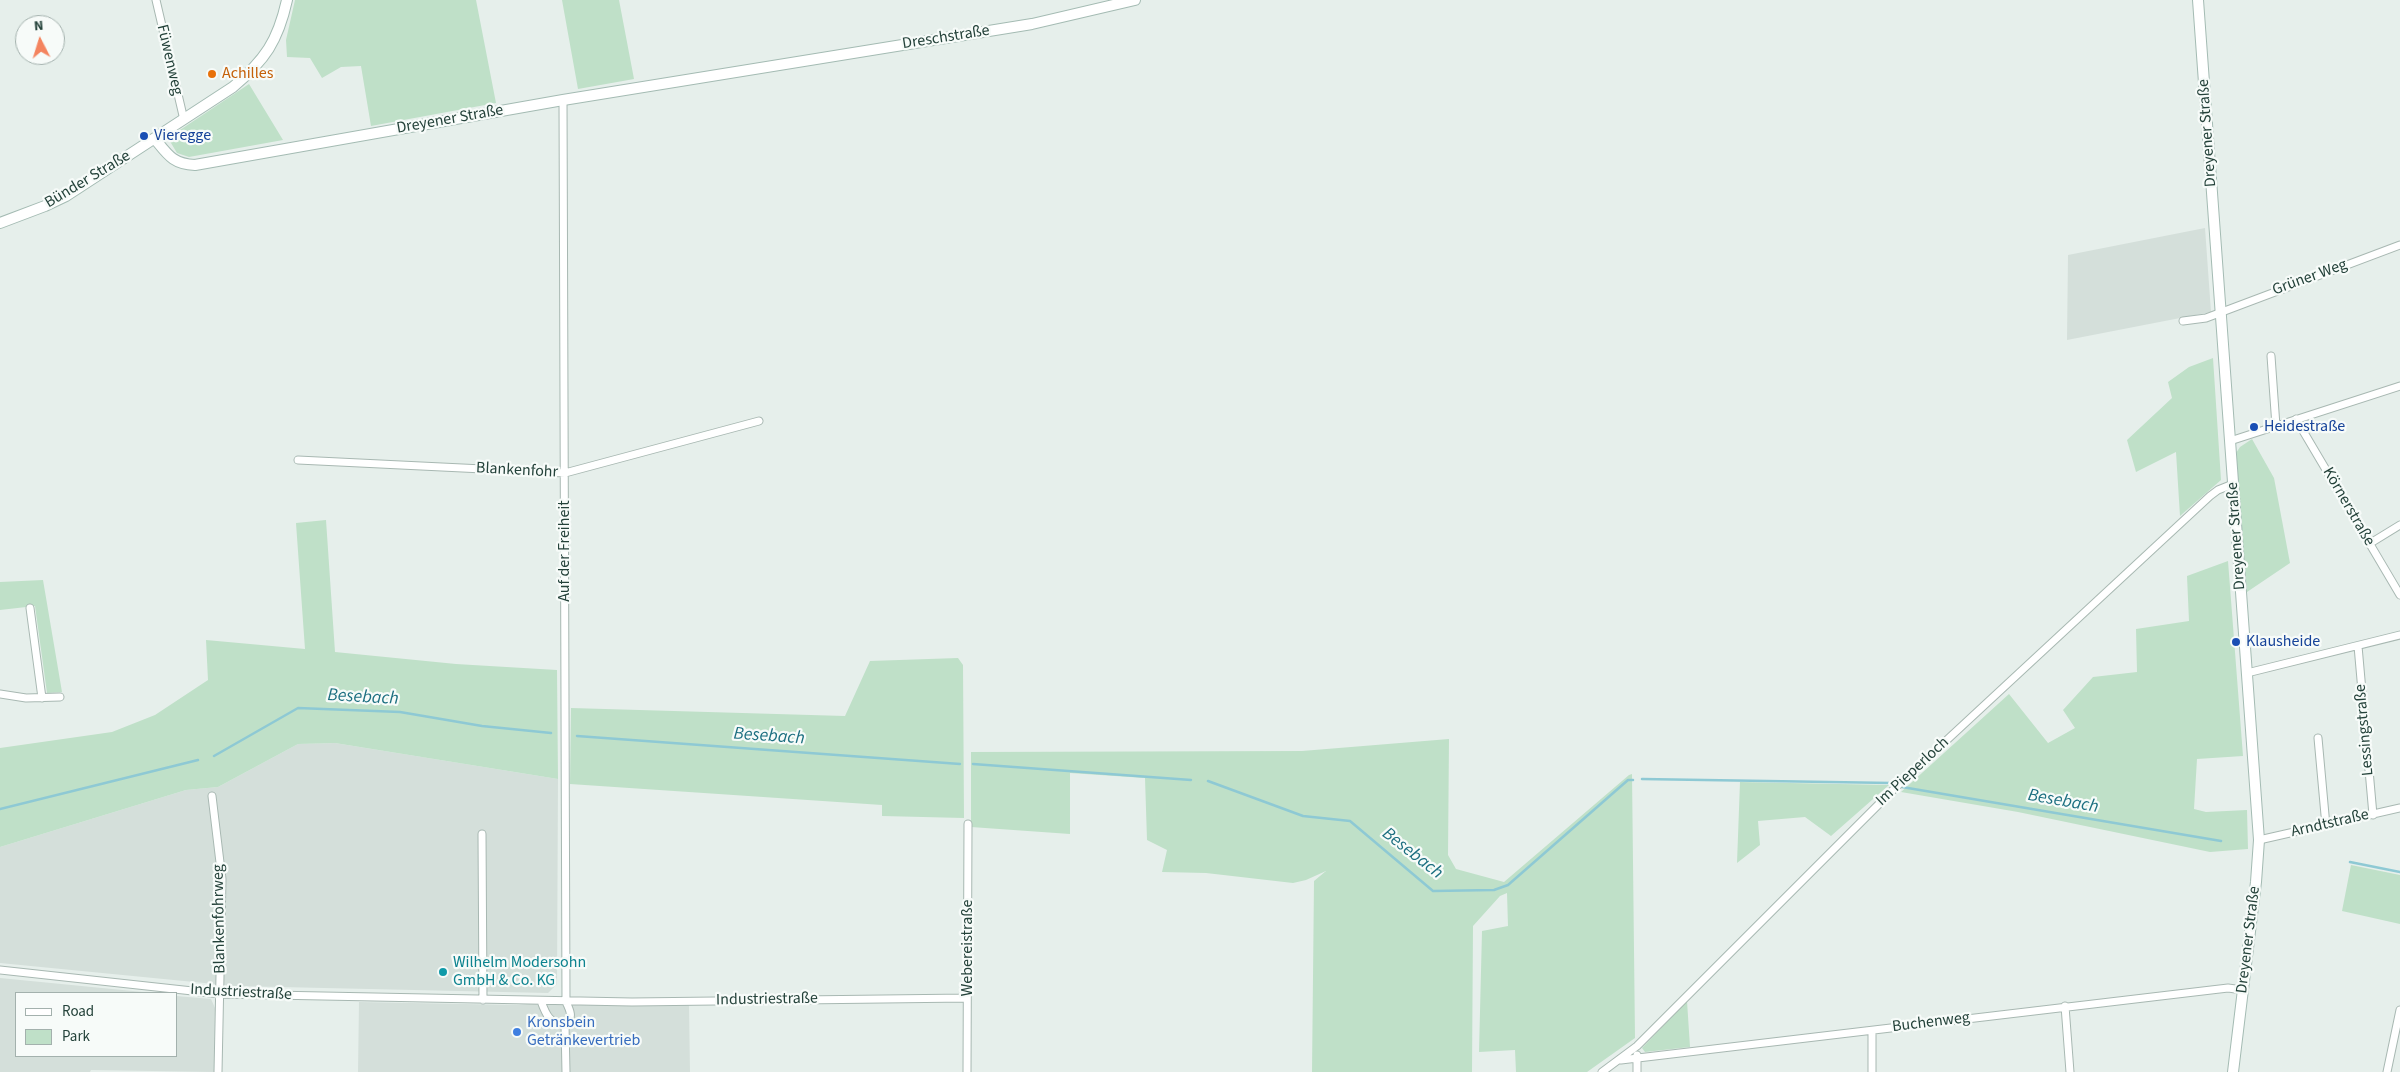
<!DOCTYPE html>
<html>
<head>
<meta charset="utf-8">
<style>
  body { margin:0 }
  #map { position:relative; width:2400px; height:1072px; overflow:hidden; background:#e6efeb; font-family:"Source Sans 3",sans-serif }
  canvas { display:block }
  .legend { position:absolute; left:15px; top:992px; width:162px; height:65px; box-sizing:border-box; background:#f7fbf9; border:1px solid #a3b1ad; margin:0; padding:6px 9px; list-style:none; font-size:15px; color:#24423a }
  .legend li { display:flex; align-items:center; gap:10px; height:25px }
  .legend b { width:25px; border:1px solid #a3b1ad }
  .north { position:absolute; left:15px; top:15px; width:50px; height:50px; box-sizing:border-box; background:#f7fbf9; border:1px solid #a3b1ad; border-radius:50%; rotate:355deg; font-size:14px; font-weight:700; line-height:20px; text-align:center; color:#24423a }
  .north::after { content:''; display:block; margin:auto; width:18px; height:22px; background:#f4845f; clip-path:polygon(50% 0,100% 100%,50% 72%,0 100%) }
</style>
</head>
<body>
<div id="map">
<canvas width="2400" height="1072"></canvas>
<ul class="legend">
<li><b style="height:6px;background:#fff"></b>Road</li>
<li><b style="height:14px;background:#bfe0c8"></b>Park</li>
</ul>
<div class="north">N</div>
</div>
<script>
const g = document.querySelector('canvas').getContext('2d');
g.lineJoin = 'round';
function fillPath(path, color) {
  g.fillStyle = color;
  g.fill(path, 'evenodd');
}
function strokePath(path, color, width, dash) {
  g.strokeStyle = color;
  g.lineWidth = width;
  g.lineCap = dash ? 'butt' : 'round';
  g.setLineDash(dash || []);
  g.stroke(path);
}
function write(font, color, halo, rows, align = 'center') {
  g.font = font + ' "Source Sans 3",sans-serif';
  g.lineWidth = 4.5;
  g.setLineDash([]);
  g.textBaseline = 'middle';
  g.strokeStyle = halo;
  g.fillStyle = color;
  for (const [text, x, y, turn = 0] of rows) {
    g.save();
    g.translate(x, y);
    g.rotate((+turn || 0) * Math.PI / 180);
    g.textAlign = isNaN(turn) ? turn : align;
    if (halo) g.strokeText(text, 0, 0);
    g.fillText(text, 0, 0);
    g.restore();
  }
}
fillPath(new Path2D(`
  M2205 228 2211 312 2067 340 2068 255Z
  M335 743 558 779 557 984 548 993 235 986 0 963V847L186 790 218 787 298 744Z
  M0 978 153 993H16V1056H176V996L211 999 215 1008 214 1072 91 1070 90 1072H0Z
  M570 1000 575 1005 689 1004 690 1072H358L359 1002 518 1005Z`), '#d4dfda');
fillPath(new Path2D(`
  M295 0H476L496 103 371 126 361 66 341 67 322 78 310 58 287 57 286 40Z
  M562 0H619L634 79 578 89Z
  M249 84 283 140 189 157 177 153 168 138Z
  M2213 358 2221 480 2180 516 2176 452 2136 472 2127 440 2172 398 2168 382 2189 367Z
  M2252 439 2274 478 2290 563 2247 592 2236 453 2240 447Z
  M326 520 335 652 456 664 557 670 558 779 335 743 298 744 218 787 186 790 0 847V748L112 732 155 715 208 680 206 640 305 649 296 523Z
  M2228 561 2243 756 2197 759 2194 809 2206 812 2247 810 2248 849 2210 852 2018 812 1901 792 2009 694 2048 743 2075 728 2063 710 2093 677 2137 672 2136 629 2189 621 2187 576Z
  M43 580 62 692 47 693 35 606 0 610V582Z
  M958 658 963 665 964 818 882 816V805L570 784 571 708 845 716 870 661Z
  M1449 739 1448 855 1456 869 1504 882 1629 775 1632 774 1635 1038 1587 1072H1516L1515 1050 1479 1052 1482 931 1508 926 1507 893 1500 896 1473 926 1472 1072H1312L1314 881 1326 871 1306 880 1293 883 1206 873 1162 872 1167 850 1147 840 1145 778 1070 773V834L971 827V752L1302 751Z
  M1740 782 1889 785 1831 836 1805 817 1758 821 1760 845 1737 863Z
  M2351 865 2400 875V924L2342 911Z
  M1687 1001 1690 1047 1645 1052 1642 1048Z`), '#bfe0c8');
strokePath(new Path2D(`
  M577 736 960 764
  M214 756 298 708 400 712 482 726 551 733
  M973 764 1191 780
  M1642 779 1891 783
  M1208 781 1303 816 1350 821 1433 891 1494 890 1508 885 1628 780H1633
  M1902 787 2221 841
  M0 809 198 760
  M2350 862 2400 872`), '#8ec9d4', 2.5);
const street = new Path2D(`
  M156 0 184 120
  M563 100 566 1002C570 1010 574 1018 565 1025
  M2183 321 2206 318 2400 245
  M2271 356 2276 426
  M2296 419 2400 595
  M2230 441 2400 386
  M298 460 565 473 759 421
  M2369 544 2400 525
  M30 608 42 698
  M2358 646 2373 815
  M2247 673 2400 635
  M0 694 26 698 60 697
  M2318 738 2326 826
  M212 796 222 879 218 1072
  M482 834 483 1000
  M2259 840 2400 808
  M0 970 220 994 632 1002 967 998
  M541 1001C546 1015 550 1024 565 1025
  M2065 1006 2070 1072
  M565 1025 566 1072
  M1872 1031V1072
  M1637 1055V1072
  M1621 1060 2228 988 2243 990
  M967 1072 968 824
  M1602 1072 1637 1046 1894 789 2210 496 2218 490 2233 484
  M2387 1072 2400 1010`);
const secondary = new Path2D(`
  M2198 0 2259 840 2256 882 2233 1072
  M155 139C168 155 173 164 195 165L563 100 1032 24 1135 0
  M0 223 45 206 66 196 233 87C265 60 278 41 287 0`);
strokePath(street, '#a8b8b2', 9);
strokePath(secondary, '#a4bbb3', 12);
strokePath(street, '#fff', 7);
strokePath(secondary, '#fff', 10);
for (const [x, y, r, color] of [
  [212,74,5,"#e8710a"],
  [144,136,5,"#1a4fb4"],
  [2254,427,5,"#1a4fb4"],
  [2236,642,5,"#1a4fb4"],
  [443,972,5,"#0f9aa8"],
  [517,1032,5,"#3f7fe0"]
]) {
  const dot = new Path2D();
  dot.arc(x, y, r, 0, 2 * Math.PI);
  g.fillStyle = color;
  g.fill(dot);
  strokePath(dot, '#f7fbf9', 2);
}
write('16px', '#24423a', '#f7fbf9', [
  ["Dreschstraße",946,38,-9],
  ["Füwenweg",169,60,77],
  ["Dreyener Straße",450,120,-10],
  ["Dreyener Straße",2208,133,-94],
  ["Bünder Straße",88,180,-31],
  ["Grüner Weg",2310,278,-20],
  ["Blankenfohr",517,471,3],
  ["Körnerstraße",2348,507,60],
  ["Dreyener Straße",2237,536,-94],
  ["Auf der Freiheit",565,551,-90],
  ["Lessingstraße",2365,730,-95],
  ["Im Pieperloch",1913,772,-43],
  ["Arndtstraße",2330,824,-13],
  ["Blankenfohrweg",220,919,-91],
  ["Dreyener Straße",2249,940,-83],
  ["Webereistraße",968,948,-90],
  ["Industriestraße",241,993,3],
  ["Industriestraße",767,1000,-1],
  ["Buchenweg",1931,1023,-7]
]);
write('16px', '#c56008', '#f7fbf9', [
  ["Achilles",222,74]
], 'left');
write('16px', '#164399', '#f7fbf9', [
  ["Vieregge",154,136],
  ["Heidestraße",2264,427],
  ["Klausheide",2246,642]
], 'left');
write('16px', '#0d838f', '#f7fbf9', [
  ["Wilhelm Modersohn",453,963],
  ["GmbH & Co. KG",453,981]
], 'left');
write('16px', '#366cbe', '#f7fbf9', [
  ["Kronsbein",527,1023],
  ["Getränkevertrieb",527,1041]
], 'left');
write('italic 18px', '#1c6f80', '#f7fbf9', [
  ["Besebach",363,698,3],
  ["Besebach",769,737,4],
  ["Besebach",2063,802,10],
  ["Besebach",1412,854,38]
]);
</script>
</body>
</html>
